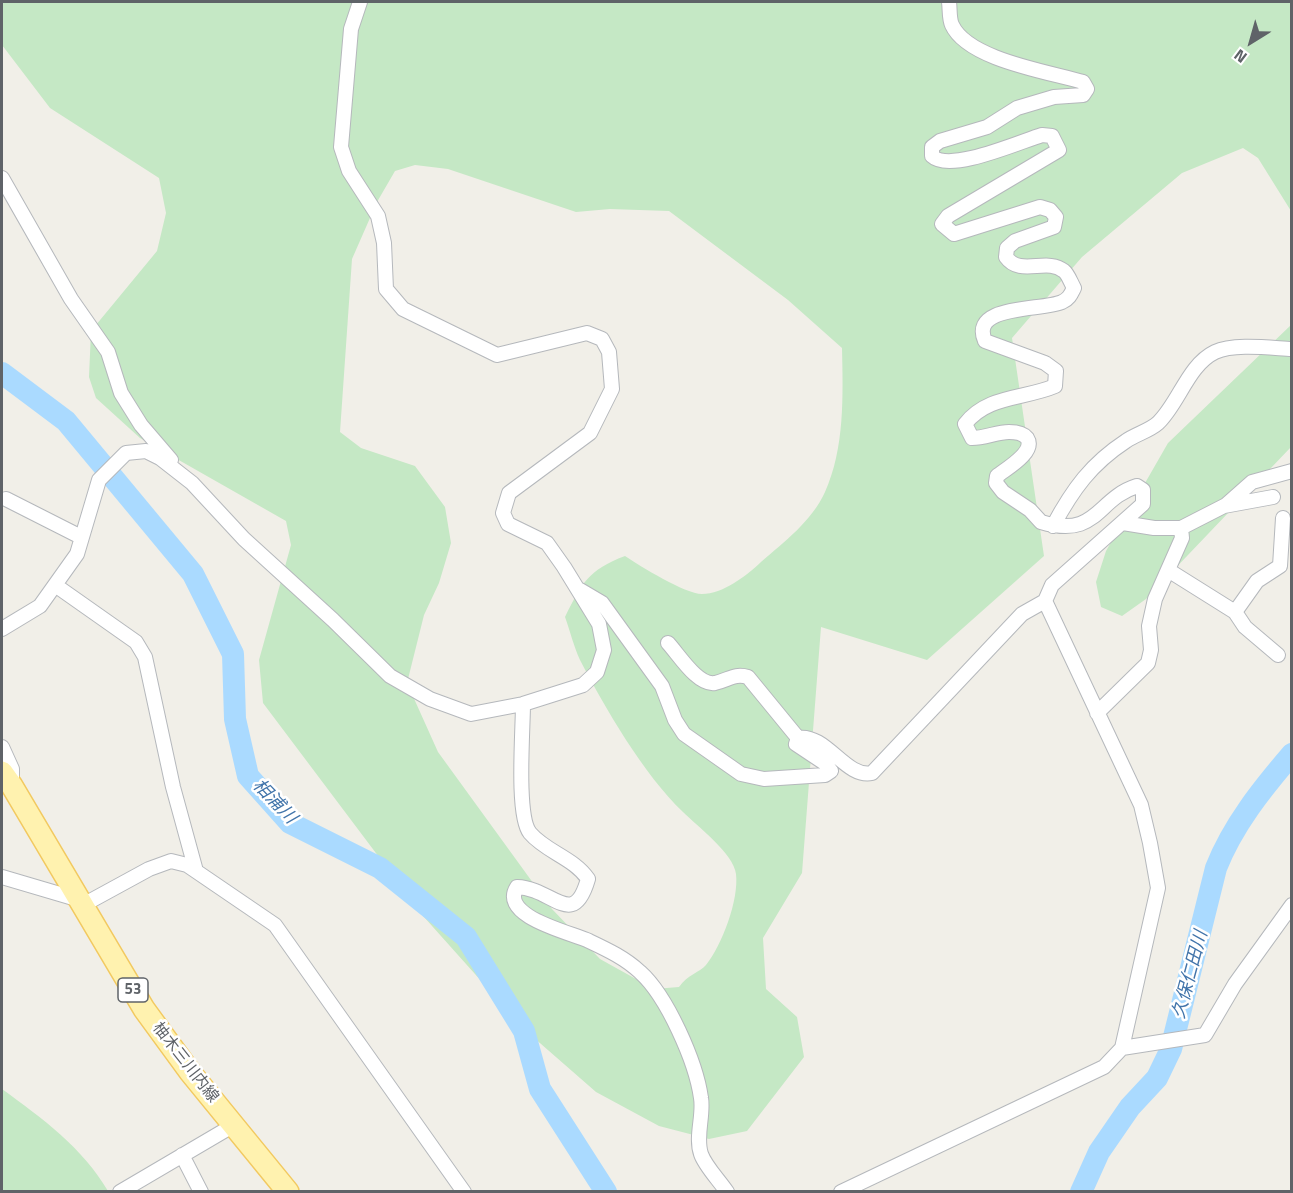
<!DOCTYPE html>
<html>
<head>
<meta charset="utf-8">
<style>
  body { margin:0 }
  #map { position:relative; width:1293px; height:1193px; overflow:hidden; background:#f1efe8; font-family:"Titillium Web",sans-serif }
  canvas { display:block }
  .frame { position:absolute; inset:0; border:3px solid #5f6368; pointer-events:none }
  .north { position:absolute; left:1221px; top:12px; width:60px; height:60px; -webkit-text-stroke:4px #fff; paint-order:stroke; rotate:217deg; font-size:16px; font-weight:700; line-height:24px; text-align:center; color:#5f6368 }
  .north::after { content:''; display:block; margin:auto; width:21px; height:27px; background:#5f6368; clip-path:polygon(50% 0,100% 100%,50% 72%,0 100%) }
</style>
</head>
<body>
<div id="map">
<canvas width="1293" height="1193"></canvas>
<div class="frame"></div>
<div class="north">N</div>
</div>
<script>
const g = document.querySelector('canvas').getContext('2d');
g.lineJoin = 'round';
function fillPath(path, color) {
  g.fillStyle = color;
  g.fill(path, 'evenodd');
}
function strokePath(path, color, width, dash) {
  g.strokeStyle = color;
  g.lineWidth = width;
  g.lineCap = dash ? 'butt' : 'round';
  g.setLineDash(dash || []);
  g.stroke(path);
}
function write(font, color, halo, rows, align = 'center') {
  g.font = font + ' "Titillium Web","Noto Sans JP",sans-serif';
  g.lineWidth = 5;
  g.setLineDash([]);
  g.textBaseline = 'middle';
  g.strokeStyle = halo;
  g.fillStyle = color;
  for (const [text, x, y, turn = 0] of rows) {
    g.save();
    g.translate(x, y);
    g.rotate((+turn || 0) * Math.PI / 180);
    g.textAlign = isNaN(turn) ? turn : align;
    if (halo) g.strokeText(text, 0, 0);
    g.fillText(text, 0, 0);
    g.restore();
  }
}
fillPath(new Path2D(`
  M2 2H1291V211L1258 158 1243 148 1182 173 1082 257 1012 338 1044 556 927 660 821 627 802 873 763 938 766 989 797 1017 804 1057 747 1131 709 1139 659 1126 596 1092 525 1030 424 917 263 703 259 660 291 545 286 521 140 438 96 398 89 377 91 331 157 251 166 213 159 178 50 108 2 45ZM415 165 448 169 576 212 610 209 669 211 788 300 842 348C843 395 845 448 825 492 812 521 784 542 761 562 746 576 723 594 702 594 685 594 640 566 625 556 588 570 582 583 565 617 570 631 574 647 580 660 605 708 644 775 683 812 697 826 734 854 736 874 739 900 722 945 706 965 699 973 688 974 679 987L654 989 600 959 552 909 438 752 407 683 424 615 439 583 451 543 445 507 415 466 361 448 340 432 352 259 377 202 395 171Z
  M1291 325V447L1146 599 1122 616 1101 607 1096 582 1106 551 1168 443Z
  M2 1089C43 1119 82 1147 108 1191H2Z`), '#c5e8c5');
strokePath(new Path2D(`
  M2 373 66 421 193 574 233 654 235 719 248 776 290 823 380 868 466 937 524 1031 540 1089 606 1192
  M1081 1192 1099 1152 1130 1107 1157 1078 1171 1049 1216 868C1233 825 1262 789 1292 754`), '#aadaff', 22);
const street = new Path2D(`
  M2 178 71 299 108 352 121 393 141 425 171 460
  M6 499 81 537
  M1226 505 1252 482 1292 471
  M1053 526C1073 489 1091 464 1126 441 1136 434 1149 431 1158 423 1179 403 1188 365 1215 352 1234 343 1271 348 1292 349
  M1181 528 1224 506 1273 497
  M1168 570 1235 612 1245 627 1278 655
  M55 585 136 642 145 657 173 787 196 871
  M580 590 602 603 662 686 675 720 684 734 741 774 764 779 825 775 831 771 826 764 796 744 798 738C826 733 846 779 872 773L1022 614 1045 601
  M1235 612 1257 581 1280 566 1283 518
  M2 629 40 606 77 554 99 480 126 453 146 451 160 458 192 483 244 539 333 620 390 676 430 699 471 714 523 704 583 685 597 672 604 650 599 624 564 567 547 543 508 524 503 513 509 493 590 433 612 389 609 352 602 339 587 333 497 355 403 309 386 289 384 243 378 216 349 171 341 147 351 29 360 2
  M668 643C679 655 698 686 715 683 729 680 734 673 748 677L798 738
  M523 704C523 730 516 816 530 833 546 852 574 858 588 879 573 931 553 888 517 887 498 917 573 933 589 941 608 950 625 958 640 972 667 996 696 1062 701 1098 704 1115 695 1137 701 1154 705 1166 719 1180 727 1192
  M1097 713 1148 663 1151 650 1149 626 1155 599 1182 538 1181 528H1154L1123 523
  M2 747 12 769V782
  M2 877 80 900
  M83 905 149 869 171 861 187 865 275 925 464 1192
  M1122 1048 1205 1035 1235 984 1292 905
  M182 1155 201 1192
  M120 1192 234 1125
  M841 1192 1104 1067 1122 1048 1158 888 1150 843 1141 805 1045 601 1052 585 1143 504V490L1137 486C1096 499 1098 539 1041 522L1030 510 1003 492 996 483 997 476C1007 468 1036 452 1027 438 1023 433 1015 432 1009 432 997 432 985 438 972 438L965 424C987 395 1025 399 1055 386L1056 371 1045 363 985 341C969 304 1043 311 1062 302 1069 299 1071 294 1074 288 1071 283 1068 274 1064 271 1047 257 1020 277 1006 257L1007 248 1015 241 1054 227 1056 217 1050 210 1040 207 954 234 942 224 948 216 1059 150 1052 136 1042 135C1019 142 950 173 932 156V147L940 141 987 127 1017 108 1054 97 1083 95 1087 89 1083 82C1050 72 968 60 952 25 949 19 950 8 949 2`);
const primary = new Path2D(`
  M2 772 12 786 144 1009 190 1072 288 1192`);
strokePath(street, '#b5b8bc', 16);
strokePath(primary, '#f2c960', 24);
strokePath(street, '#fff', 14);
strokePath(primary, '#fff2af', 21);
for (const [x, y, w] of [
  [133,990,30]
]) {
  const box = new Path2D();
  box.roundRect(x - w / 2, y - 12, w, 24, 4.5);
  g.fillStyle = '#fff';
  g.fill(box);
  strokePath(box, '#5f6368', 1.5);
}
write('bold 15px', '#5f6368', null, [
  ["53",133,990]
]);
write('16px', '#5f6368', '#fff', [
  ["柚木三川内線",185,1063,52]
]);
write('italic 18px', '#4174aa', '#fff', [
  ["相浦川",274,802,46],
  ["久保仁田川",1191,975,-75]
]);
</script>
</body>
</html>
